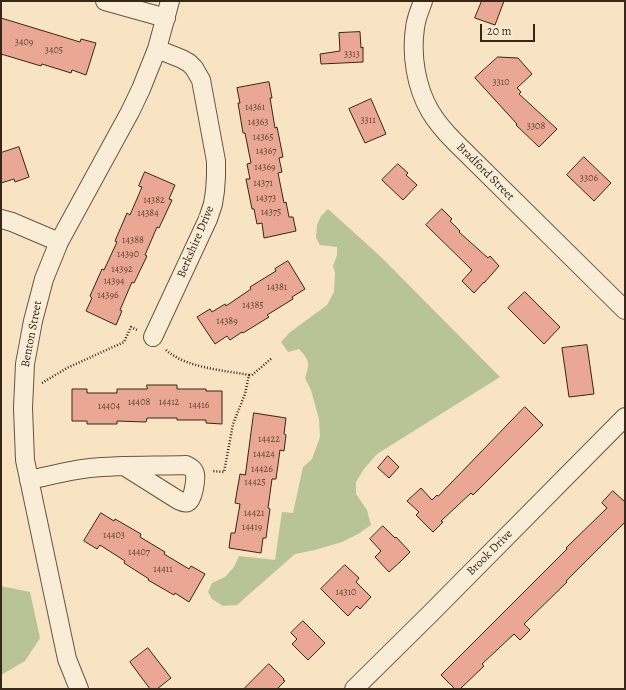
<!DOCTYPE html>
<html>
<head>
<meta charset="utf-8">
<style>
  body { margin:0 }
  #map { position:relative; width:626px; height:690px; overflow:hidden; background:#f8e3c3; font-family:Alegreya,serif }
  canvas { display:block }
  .frame { position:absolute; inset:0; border:2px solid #382617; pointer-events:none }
  .scale { position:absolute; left:480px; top:24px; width:55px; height:18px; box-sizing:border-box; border:2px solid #382617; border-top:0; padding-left:5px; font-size:12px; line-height:14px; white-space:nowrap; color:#382617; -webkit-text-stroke:3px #faedd8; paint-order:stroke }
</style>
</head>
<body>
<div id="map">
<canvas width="626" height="690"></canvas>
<div class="frame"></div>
<div class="scale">20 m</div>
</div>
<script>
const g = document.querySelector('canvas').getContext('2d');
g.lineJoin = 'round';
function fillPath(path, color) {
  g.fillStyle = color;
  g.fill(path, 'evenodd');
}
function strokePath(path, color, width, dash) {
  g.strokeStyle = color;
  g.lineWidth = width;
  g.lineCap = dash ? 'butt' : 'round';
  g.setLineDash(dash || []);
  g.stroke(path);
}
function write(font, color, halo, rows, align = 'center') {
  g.font = font + ' Alegreya,serif';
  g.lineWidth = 4;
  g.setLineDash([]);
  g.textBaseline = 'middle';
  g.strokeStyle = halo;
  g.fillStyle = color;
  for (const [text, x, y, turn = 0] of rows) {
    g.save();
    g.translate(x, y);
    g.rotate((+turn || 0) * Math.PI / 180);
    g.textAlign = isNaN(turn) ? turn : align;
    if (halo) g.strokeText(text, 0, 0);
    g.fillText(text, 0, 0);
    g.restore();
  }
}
fillPath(new Path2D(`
  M328 209 380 256 500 377 377 454 364 469 356 482V494L367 510 371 525 358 534 342 542 315 550 295 554 237 605 223 606 212 599 208 592 212 583 225 577 234 567 239 556 275 560 282 512 293 513 303 467 312 459 320 437 319 419 311 390 305 378C310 363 310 361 299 349L288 352 281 342 289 333 327 305 334 292 335 273 333 266 337 255V247L320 245 316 238 317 225 321 216Z
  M1 586 30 592 40 638 25 661 1 675Z`), '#b9c496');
const building = new Path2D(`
  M482 1H504L495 25 475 18Z
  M1 18 80 42 81 39 96 43 86 75 72 70 71 73 42 64 41 66 1 54Z
  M360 32 361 48 363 47V62L321 64 320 54 340 51 339 33Z
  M498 57 518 58 532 74 517 88 521 92 519 94 557 129 539 147 516 125 517 124 475 78Z
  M269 82 272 98H270L275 128 277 127 283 157 279 158 282 172 278 173 284 203 286 202 289 217H293L296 231 264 238 262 223 257 224 254 209H252L246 179H250L247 164 251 163 245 133H243L238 103H240L237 88Z
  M371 99 386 134 365 143 349 109Z
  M19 147 29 177 15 182 14 179 1 183V153Z
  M584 157 611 183 594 201 567 175Z
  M398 164 408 173 406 175 417 185 403 200 382 180Z
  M145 172 175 185 169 199 172 200 159 228 157 227 145 255 147 256 134 283 132 282 120 310 122 311 116 325 86 311 92 298 90 296 102 269 104 270 117 242 115 241 127 213 130 215 142 187 139 186Z
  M442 209 452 219 450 221 460 231 459 232 488 258 490 256 499 266 484 283V282L474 293 462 281 472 270 426 225Z
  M288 261 305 289 292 297 293 299 267 315 269 317 243 333 242 332 230 340 227 336 215 344 197 317 210 309 212 312 225 304 226 306 251 289 250 287 276 271 275 269Z
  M525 292 560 327 544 344 508 308Z
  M587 345 594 394 569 397 562 348Z
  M147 385H177V389H206V391H222V424L206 423V420H177V418H147L146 422 117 421V424H87V421H72V389H87V393H117V389H147Z
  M525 407 543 425 473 495 471 493 441 521 443 522 433 532 416 515 419 512 407 501 421 488 432 500 437 495 438 496Z
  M254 413 286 418 284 434 286 435 284 451 280 450 276 479H272L268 508 270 509 268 523 266 538H263L261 553 229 548 231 533H235L240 504 235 503 240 474 245 475Z
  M388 456 399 467 389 478 378 468Z
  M613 491 625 502V522L566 581 567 582 524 624 530 630 520 640 514 634 482 664 484 666 460 689H455L441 675 567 549 566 548 607 508 602 503Z
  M101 513 114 521 115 519 141 534 140 537 165 552 164 554 189 569 191 566 205 574 189 602 175 593 174 595 148 580 149 579 124 563 125 561 100 545 97 549 84 541Z
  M383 526 395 538 396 537 410 552 400 562 389 572 375 557 381 551 370 539Z
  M345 565 359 578 356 582 371 597 360 609 357 606 348 616 321 589Z
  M303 621 325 643 308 660 292 644 297 639 291 633Z
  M148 648 171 678 157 689H150L130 662Z
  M269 664 284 679 283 680 285 681 277 689H244Z`);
fillPath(building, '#eaa894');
strokePath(building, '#382617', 1);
const minor = new Path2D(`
  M105 1 166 18
  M423 1C420 10 416 18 415 28 411 55 416 87 430 111 437 123 446 133 455 142L625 310
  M1 219 12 222 59 242
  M153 337 208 219 213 204 215 191 216 176V161L201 80 194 68 189 63 182 59 157 49
  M29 480C49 476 70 470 90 468 122 465 154 466 186 465 190 467 194 469 195 474 196 480 193 500 188 502 184 504 181 501 178 500L124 466
  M79 689 67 659 25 460 23 408 25 364 33 321 44 279 59 242 130 112 141 89 157 49 170 1
  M354 689 431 613 625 417`);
strokePath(minor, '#685542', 20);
strokePath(new Path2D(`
  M166 350C186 368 223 370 249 375L245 394 233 424 224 472 213 471
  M249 375H252L272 358
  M42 383 67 368 124 342 131 327 137 330`), '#382617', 2.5, [1, 2]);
strokePath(minor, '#faedd8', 18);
write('10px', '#644636', null, [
  ["3409",24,43],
  ["3405",54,51],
  ["3313",352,55],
  ["3310",501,83],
  ["14361",255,108],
  ["3311",368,121],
  ["14363",258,123],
  ["3308",536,127],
  ["14365",263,138],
  ["14367",266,152],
  ["14369",265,168],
  ["3306",589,179],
  ["14371",263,184],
  ["14373",266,199],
  ["14382",154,201],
  ["14375",271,213],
  ["14384",148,214],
  ["14388",133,241],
  ["14390",128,255],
  ["14392",122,270],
  ["14394",114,282],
  ["14381",277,288],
  ["14396",108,296],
  ["14385",253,306],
  ["14389",227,322],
  ["14408",139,403],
  ["14412",169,403],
  ["14416",199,406],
  ["14404",109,407],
  ["14422",269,440],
  ["14424",264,455],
  ["14426",262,470],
  ["14425",255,483],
  ["14421",254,514],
  ["14419",252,528],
  ["14403",114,536],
  ["14407",139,553],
  ["14411",163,570],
  ["14310",346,593]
]);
write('12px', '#382617', '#faedd8', [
  ["Bradford Street",485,172,45],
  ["Berkshire Drive",196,242,-67],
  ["Benton Street",32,334,-79],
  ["Brook Drive",490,553,-45]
]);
</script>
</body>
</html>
